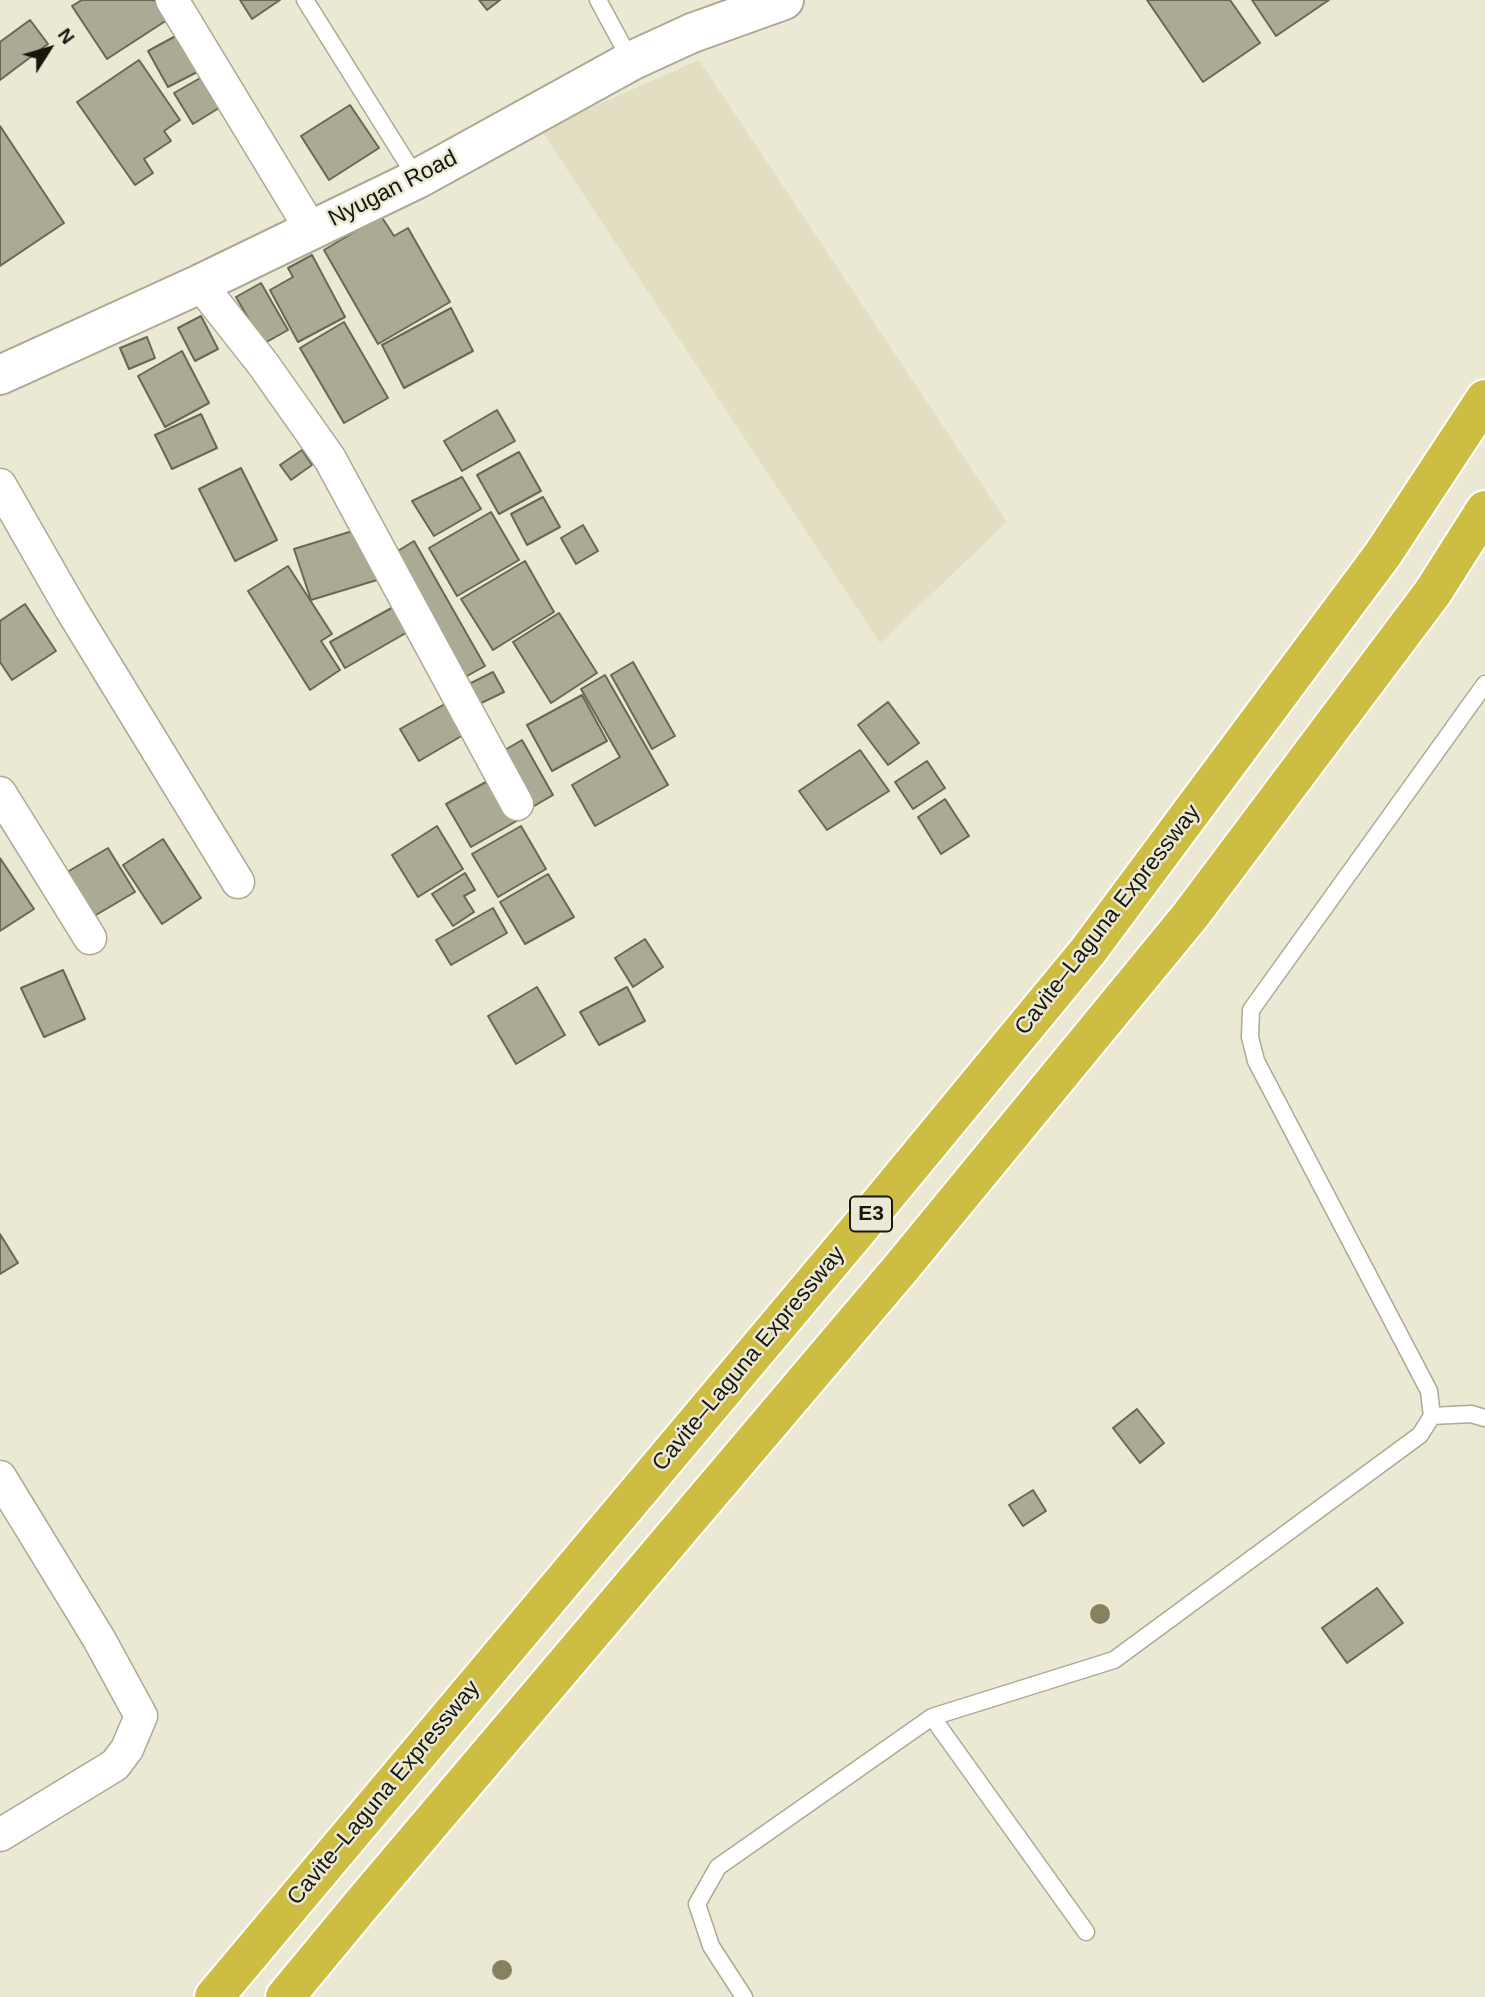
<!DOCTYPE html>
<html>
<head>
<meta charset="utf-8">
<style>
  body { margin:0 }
  #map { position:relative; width:1485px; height:1997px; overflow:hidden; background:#ebe9d3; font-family:Arial,sans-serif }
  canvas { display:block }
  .north { position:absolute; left:14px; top:14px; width:70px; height:70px; -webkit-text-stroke:5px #ebe9d3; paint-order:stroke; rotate:53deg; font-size:19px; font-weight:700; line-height:28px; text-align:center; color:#17160f }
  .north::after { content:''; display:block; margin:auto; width:24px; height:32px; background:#17160f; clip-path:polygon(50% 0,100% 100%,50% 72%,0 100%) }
</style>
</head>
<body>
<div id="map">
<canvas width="1485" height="1997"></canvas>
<div class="north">N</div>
</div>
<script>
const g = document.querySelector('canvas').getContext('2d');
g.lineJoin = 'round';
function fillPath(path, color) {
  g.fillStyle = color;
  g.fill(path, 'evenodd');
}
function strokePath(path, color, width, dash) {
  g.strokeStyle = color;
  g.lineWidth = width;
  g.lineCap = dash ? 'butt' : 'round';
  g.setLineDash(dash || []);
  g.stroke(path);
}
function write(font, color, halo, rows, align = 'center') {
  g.font = font + ' Arial,sans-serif';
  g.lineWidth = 5;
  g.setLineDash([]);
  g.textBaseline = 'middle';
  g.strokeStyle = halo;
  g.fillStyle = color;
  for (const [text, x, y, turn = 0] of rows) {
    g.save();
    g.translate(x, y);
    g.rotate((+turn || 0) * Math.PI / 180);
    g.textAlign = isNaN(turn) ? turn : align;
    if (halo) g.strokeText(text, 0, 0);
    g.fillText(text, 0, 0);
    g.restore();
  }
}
fillPath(new Path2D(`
  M699 60 1007 522 880 643 541 130Z`), '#e2dec1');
const building = new Path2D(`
  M82 0H154L167 20 107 59 72 6Z
  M240 0H280L252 19Z
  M479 0H500L487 10Z
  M1147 0H1230L1260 43 1203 82Z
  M1252 0H1329L1276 36Z
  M30 20 48 44 0 80V42Z
  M183 32 203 69 168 87 148 51Z
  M139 60 180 120 164 131 171 141 144 159 153 173 135 185 77 102Z
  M209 73 227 103 193 124 174 93Z
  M350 105 379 148 329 180 301 136Z
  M0 126 64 223 0 266Z
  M381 216 394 236 408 228 450 302 378 344 324 250Z
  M312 255 345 317 298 342 270 290 293 277 288 268Z
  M261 283 288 330 263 344 236 297Z
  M451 308 473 351 404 388 382 345Z
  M201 316 218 349 195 361 178 328Z
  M344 322 388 398 344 423 300 348Z
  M147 337 155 358 129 369 120 348Z
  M182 351 209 403 165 427 138 376Z
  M497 410 515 441 462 471 444 441Z
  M201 414 217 448 172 469 155 435Z
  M302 450 312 465 291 480 280 465Z
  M519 452 541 491 499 514 477 475Z
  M241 468 277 540 235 561 199 489Z
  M462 477 481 509 434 536 412 501Z
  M543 497 560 527 527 545 511 514Z
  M491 512 519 560 457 596 429 548Z
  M583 525 598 551 576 564 561 538Z
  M359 529 377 580 311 600 294 549Z
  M414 541 485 666 458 681 388 557Z
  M525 561 554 612 493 650 461 599Z
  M288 566 332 634 321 641 340 670 310 690 248 591Z
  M25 604 56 651 12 680 0 662V621Z
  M397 605 411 630 345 668 330 642Z
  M559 613 597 673 551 703 513 642Z
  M633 662 675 736 652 749 611 675Z
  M493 672 504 692 473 707 463 687Z
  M605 675 668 785 595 826 572 785 620 757 581 689Z
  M582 695 607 741 552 771 527 725Z
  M452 700 470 731 419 761 400 729Z
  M888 702 919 743 888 765 858 725Z
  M522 740 553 795 529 809 498 754Z
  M860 750 889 791 827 830 799 791Z
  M927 761 945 788 913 809 895 782Z
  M495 777 520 819 471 847 446 804Z
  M945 799 969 836 941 854 918 817Z
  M437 826 463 869 418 897 392 855Z
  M521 826 546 869 498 897 472 854Z
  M163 839 201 898 162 924 123 865Z
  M108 848 135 892 84 922 57 878Z
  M0 858 34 909 0 931Z
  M465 873 475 890 464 896 474 912 453 926 432 894Z
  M548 874 574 917 525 944 500 902Z
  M493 908 507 933 451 965 436 940Z
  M645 939 663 967 633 987 615 958Z
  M63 970 85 1019 44 1037 21 988Z
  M537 987 565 1035 516 1064 488 1016Z
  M627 987 645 1021 599 1045 580 1012Z
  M0 1234 18 1263 0 1274Z
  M1137 1409 1164 1443 1140 1463 1113 1428Z
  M1033 1490 1046 1511 1023 1526 1009 1505Z
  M1377 1588 1403 1623 1347 1663 1322 1628Z`);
fillPath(building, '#acaa95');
strokePath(building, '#6a6855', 2);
const service = new Path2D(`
  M305 0 417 179
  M598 0 631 61
  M1432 1416 1471 1414 1485 1418
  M932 1717 1086 1932
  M744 1997 711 1946 697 1904 718 1867 932 1717 1114 1660 1420 1435 1432 1416 1429 1391 1256 1061 1250 1037 1251 1010 1485 684`);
const minor = new Path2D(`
  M172 0 312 231
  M200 284 263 364 330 459 517 804
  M0 485 71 609 238 882
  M0 793 90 938
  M0 1477 99 1639 141 1716 127 1749 115 1765 0 1835`);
const secondary = new Path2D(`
  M0 375 200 284 417 179 631 61 692 33 784 0`);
const motorway = new Path2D(`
  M214 1997 857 1231 1088 951 1383 554 1485 399
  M285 1997 362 1904 901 1268 1190 916 1433 592 1485 510`);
strokePath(service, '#aca995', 19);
strokePath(minor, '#aca995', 35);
strokePath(secondary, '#aca995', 42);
strokePath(motorway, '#fff', 42);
strokePath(service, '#fff', 16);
strokePath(minor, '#fff', 32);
strokePath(secondary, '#fff', 38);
strokePath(motorway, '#cebd43', 38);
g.fillStyle = '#86825f';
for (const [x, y] of [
  [1100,1614],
  [502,1970]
]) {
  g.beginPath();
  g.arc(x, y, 10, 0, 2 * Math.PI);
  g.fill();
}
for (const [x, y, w] of [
  [871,1214,42]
]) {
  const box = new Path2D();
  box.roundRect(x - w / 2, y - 17.5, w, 35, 5);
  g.fillStyle = '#ebe9d3';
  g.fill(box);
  strokePath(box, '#17160f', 2);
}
write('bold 21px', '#17160f', null, [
  ["E3",871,1214]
]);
write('23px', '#17160f', '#ebe9d3', [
  ["Nyugan Road",393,189,-27],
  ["Cavite–Laguna Expressway",1108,920,-52],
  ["Cavite–Laguna Expressway",749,1359,-50],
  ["Cavite–Laguna Expressway",384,1793,-50]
]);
</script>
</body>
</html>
